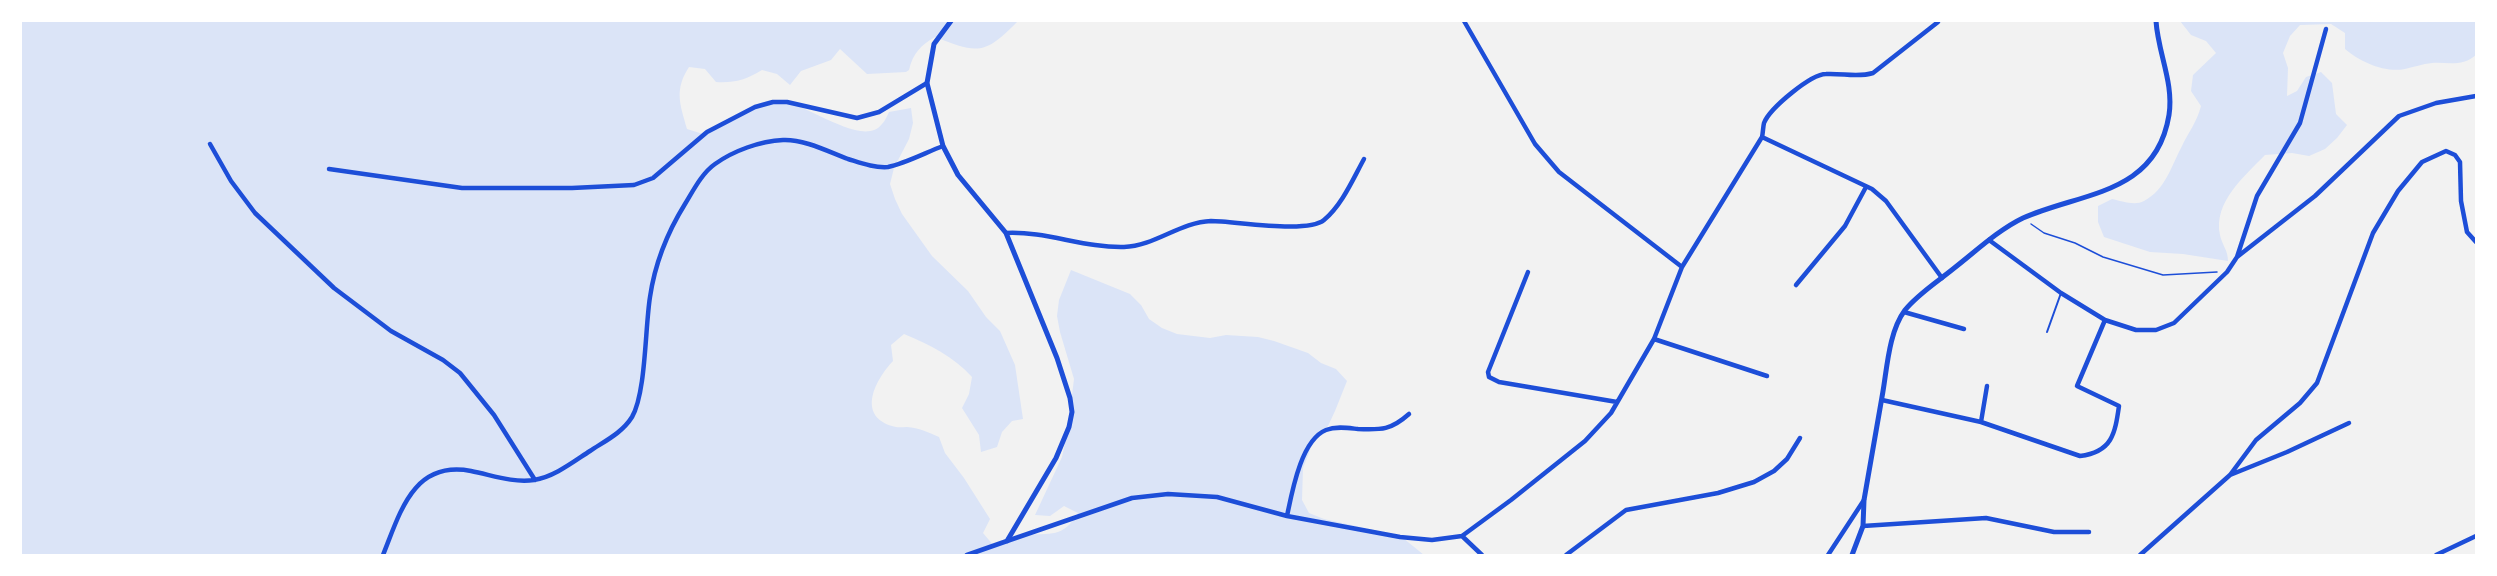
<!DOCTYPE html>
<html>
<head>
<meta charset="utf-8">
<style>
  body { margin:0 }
  #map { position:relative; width:2497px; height:576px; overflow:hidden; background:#f2f2f2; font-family:"Fira Sans",sans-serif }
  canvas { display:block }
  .frame { position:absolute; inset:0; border:22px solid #fff; pointer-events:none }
</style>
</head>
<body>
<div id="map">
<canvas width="2497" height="576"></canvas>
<div class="frame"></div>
</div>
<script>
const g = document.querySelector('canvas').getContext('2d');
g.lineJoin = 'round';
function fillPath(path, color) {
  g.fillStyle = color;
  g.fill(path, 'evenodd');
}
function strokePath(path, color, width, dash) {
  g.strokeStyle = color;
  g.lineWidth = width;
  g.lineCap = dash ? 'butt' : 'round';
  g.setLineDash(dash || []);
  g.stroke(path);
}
fillPath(new Path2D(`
  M21 21H1018C985 55 978 54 935 37 921 45 913 53 909 70L906 72 867 74 840 49 831 60 801 71 790 85 777 74 762 70C746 80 734 83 716 82L705 69 689 67C674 90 680 104 687 129L703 134C712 129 723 125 732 120 746 112 757 101 774 100 803 99 862 150 882 124 885 121 887 116 889 112L911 108 913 123 909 139 894 168 890 184 895 199 902 214 932 256 968 291 986 317 1000 331 1015 365 1023 419 1012 421 1002 432 997 447 981 452 979 435 962 408 969 394 972 377C954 357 929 344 904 334L891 345 893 361C876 379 856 415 892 426 897 428 902 427 907 427 919 428 928 432 939 437L945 453 964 478 990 519 983 533 994 546C1003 542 1015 536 1025 535 1051 533 1063 538 1078 513L1064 506 1050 516 1035 515 1062 457 1068 428 1074 379 1060 332 1057 316 1059 300 1071 270 1130 294 1141 305 1149 319 1162 328 1177 334 1210 338 1226 335 1258 337 1274 341 1308 353 1321 363 1336 369 1347 381 1335 411 1328 426 1314 438 1309 453 1303 468 1302 500 1309 513 1324 519 1388 533 1403 538 1424 555H21Z
  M2180 21H2476V55C2462 67 2449 62 2432 63 2422 64 2414 67 2405 69 2385 73 2360 62 2345 49V33L2331 24 2300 25 2290 36 2283 53 2288 68 2287 96 2297 91 2306 77 2321 72 2332 83 2336 114 2347 125 2337 138 2325 149 2309 156 2292 153 2265 155C2245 176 2213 202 2220 235 2222 245 2228 250 2228 261L2183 254 2150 252 2104 237 2098 222V206L2112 199C2121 201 2135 206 2144 201 2165 190 2171 167 2181 148 2188 133 2197 122 2201 106L2191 91 2193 75 2216 53 2206 41 2191 35Z`), '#dbe4f7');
strokePath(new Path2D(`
  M2031 224 2044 233 2075 243 2103 257 2163 275 2217 272`), '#1d4ed8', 1.5);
strokePath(new Path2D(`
  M2047 332 2061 293`), '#1d4ed8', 2);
strokePath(new Path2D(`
  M1464 21 1535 144 1559 172 1682 267
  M1762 137 1872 189 1886 201 1942 278
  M210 144 231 181 255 213 334 288 391 331 443 360 460 373 494 415 535 480
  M329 169 462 188H572L634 185 653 178 707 132 755 107 773 102H787L857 118 879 112 927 83
  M1006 233C1046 231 1084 248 1124 247 1155 246 1180 222 1211 221 1235 221 1307 234 1324 220 1342 205 1353 179 1364 159
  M1989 240 2061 293 2105 320 2136 330H2156L2174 323 2227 272 2237 257 2315 196 2399 116 2436 103 2476 96
  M2237 257 2257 196 2300 123 2326 29
  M1528 272 1488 372 1489 377 1499 382 1617 402
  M1796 285 1845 226 1866 187
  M1904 312 1964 329
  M1654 339 1767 376
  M1882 400 1981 422 2080 456C2112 452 2115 434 2119 406L2077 386 2105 320
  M1981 422 1987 386
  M2230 475 2287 452 2349 423
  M1287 516C1292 492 1301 440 1326 430 1336 426 1348 428 1358 429 1382 430 1391 430 1409 414
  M1863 526 1986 518 2054 532H2089
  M1462 536 1482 555
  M1007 541 1132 498 1168 494 1217 497 1287 516 1400 537 1432 540 1462 536 1511 500 1585 441 1611 413 1654 339 1682 267 1762 137C1763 133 1763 127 1764 123 1770 108 1811 74 1826 74 1843 73 1857 78 1873 73L1938 22
  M383 555C400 513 413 460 471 471 492 475 512 483 534 480 554 477 573 462 590 451 605 441 622 433 632 417 646 393 645 328 650 297 655 263 667 233 685 204 693 191 702 173 715 164 733 151 760 141 783 140 804 139 829 152 848 159 861 163 874 168 888 167 904 164 927 152 943 146
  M1566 555 1626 510 1718 493 1754 482 1774 471 1787 459 1800 438
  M1828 555 1864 500
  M2140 555 2230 475 2256 440 2300 403 2317 383 2373 233 2398 191 2422 162 2446 151 2455 155 2460 162 2461 201 2467 232 2476 242
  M2436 555 2476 536`), '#1d4ed8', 4.5);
strokePath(new Path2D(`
  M951 21 934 44 927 83 943 146 958 175 1006 233 1057 358 1070 398 1072 412 1069 427 1056 458 1007 541 967 555
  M1852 555 1863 526 1864 500C1870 466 1876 432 1882 397 1887 371 1888 333 1905 310 1918 294 1937 282 1953 269 1975 252 1998 230 2023 218 2082 192 2156 195 2169 115 2174 83 2158 53 2156 21`), '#1d4ed8', 5);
</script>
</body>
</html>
